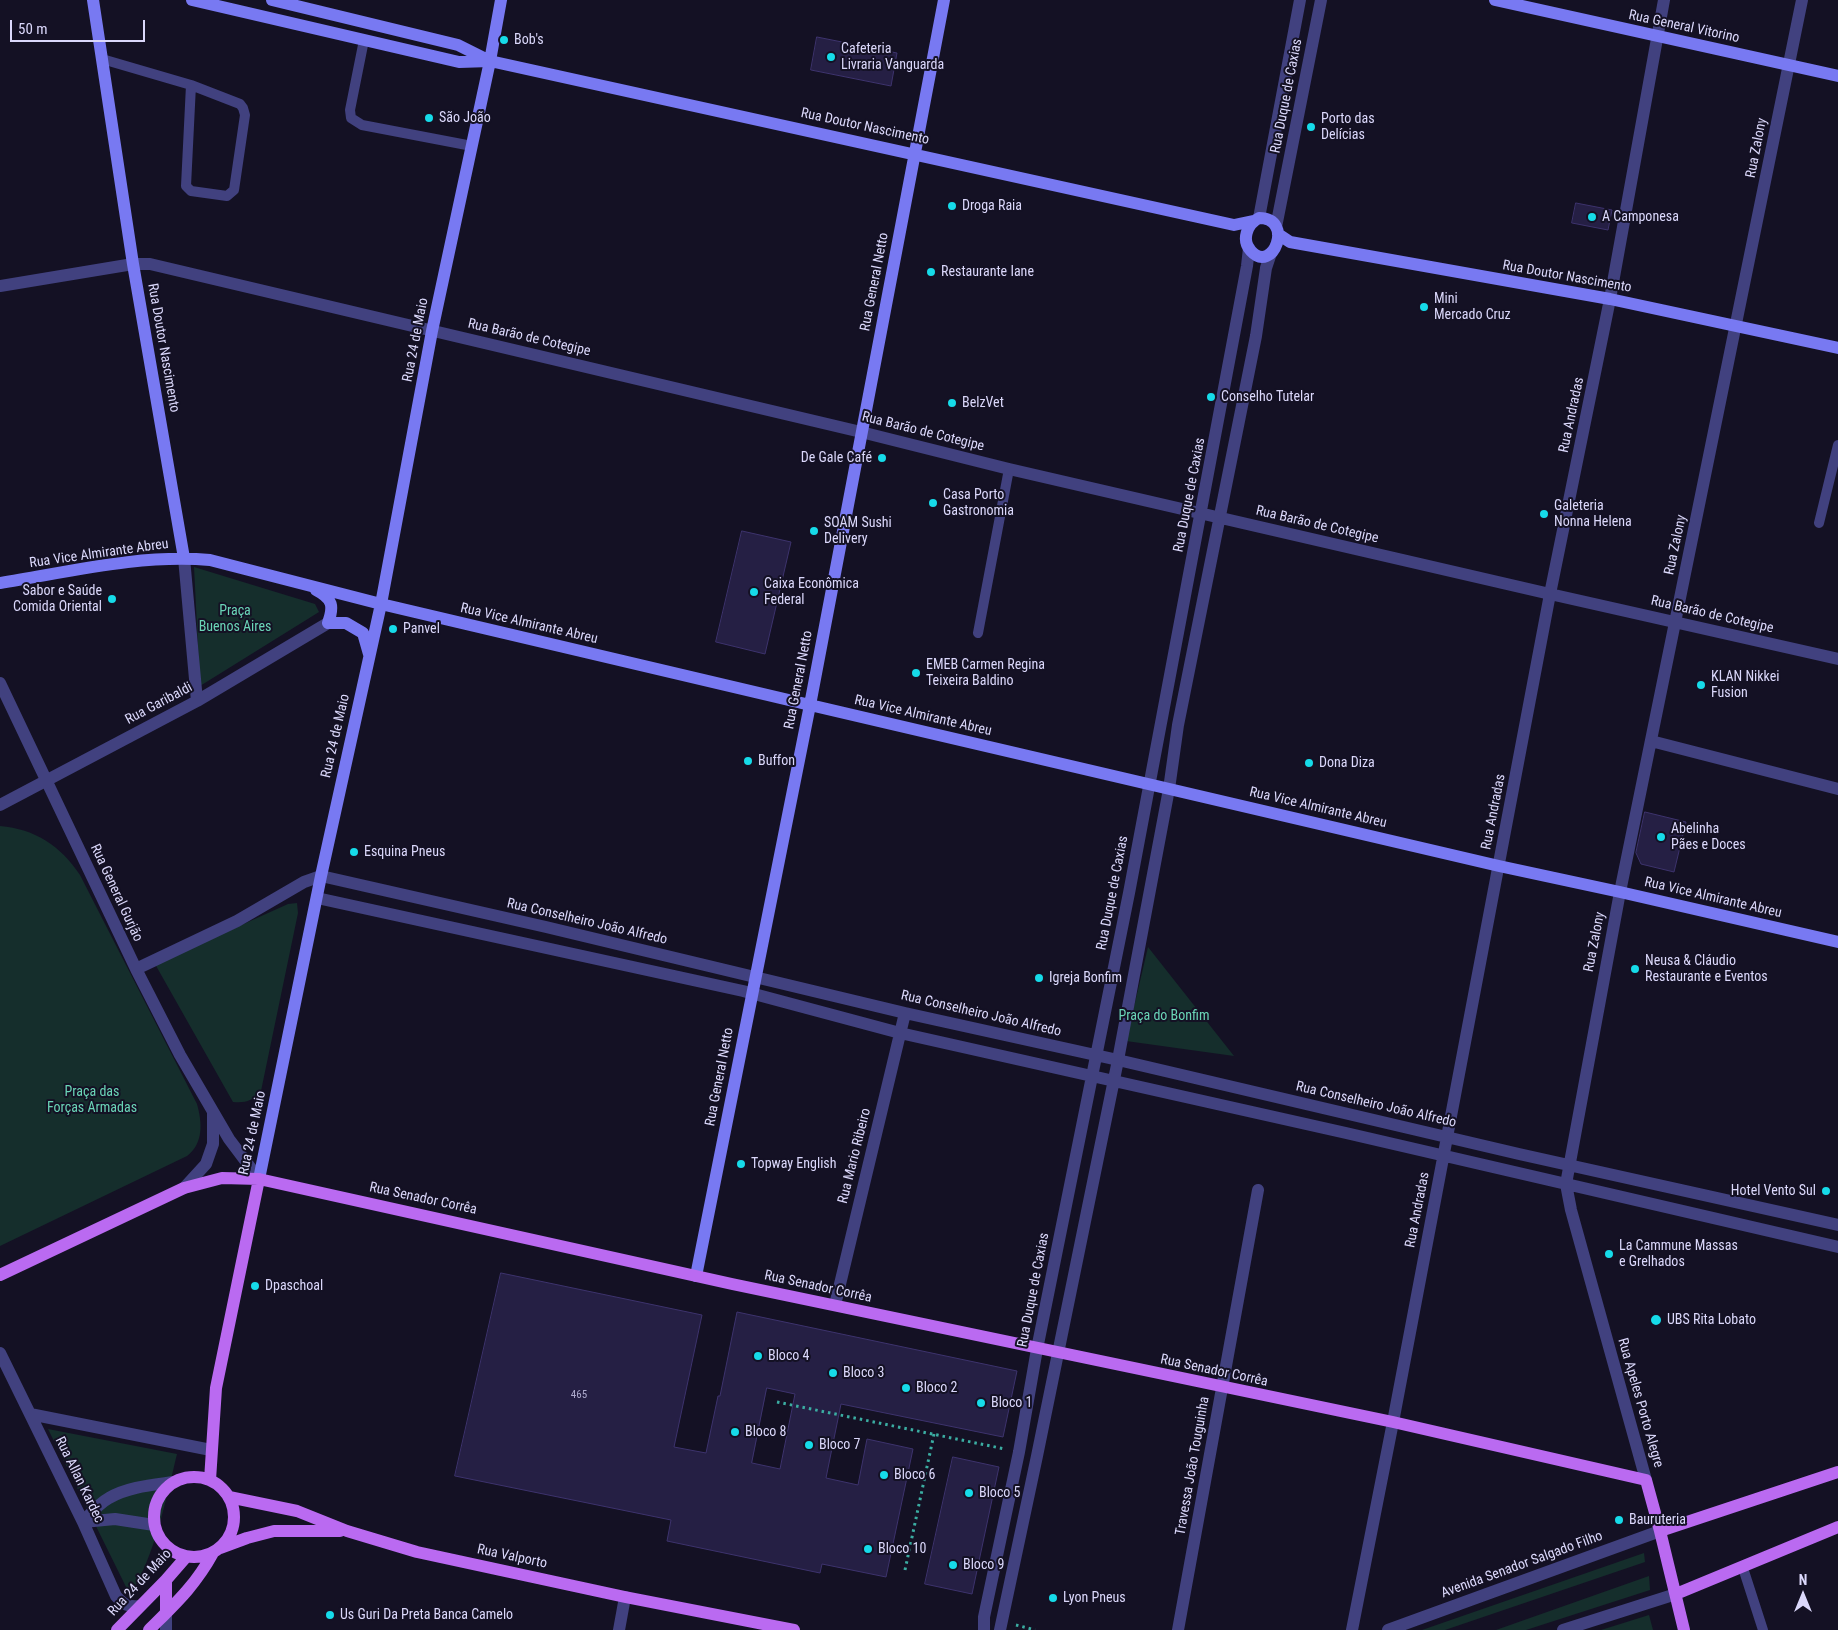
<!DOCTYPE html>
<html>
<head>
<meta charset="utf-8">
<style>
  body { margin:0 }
  #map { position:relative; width:1838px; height:1630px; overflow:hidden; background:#141124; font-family:"Roboto Condensed",sans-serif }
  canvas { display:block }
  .north { position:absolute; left:1778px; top:1570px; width:50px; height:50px; -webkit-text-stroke:4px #141124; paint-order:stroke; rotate:0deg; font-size:14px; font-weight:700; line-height:20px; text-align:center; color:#dbd8fb }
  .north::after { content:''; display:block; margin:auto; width:18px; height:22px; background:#dbd8fb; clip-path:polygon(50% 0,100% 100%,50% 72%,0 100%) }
  .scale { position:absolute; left:10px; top:20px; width:135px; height:22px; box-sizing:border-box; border:2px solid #dbd8fb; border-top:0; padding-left:6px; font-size:15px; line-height:18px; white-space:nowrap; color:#dbd8fb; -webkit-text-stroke:4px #141124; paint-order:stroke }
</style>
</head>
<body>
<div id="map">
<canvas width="1838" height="1630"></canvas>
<div class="north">N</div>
<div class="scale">50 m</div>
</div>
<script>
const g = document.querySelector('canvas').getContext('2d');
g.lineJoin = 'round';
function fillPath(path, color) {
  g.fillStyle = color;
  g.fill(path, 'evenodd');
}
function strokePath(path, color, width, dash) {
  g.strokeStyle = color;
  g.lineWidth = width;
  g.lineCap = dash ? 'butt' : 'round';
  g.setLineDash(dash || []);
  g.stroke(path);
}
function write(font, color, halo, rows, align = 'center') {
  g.font = font + ' "Roboto Condensed",sans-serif';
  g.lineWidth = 4;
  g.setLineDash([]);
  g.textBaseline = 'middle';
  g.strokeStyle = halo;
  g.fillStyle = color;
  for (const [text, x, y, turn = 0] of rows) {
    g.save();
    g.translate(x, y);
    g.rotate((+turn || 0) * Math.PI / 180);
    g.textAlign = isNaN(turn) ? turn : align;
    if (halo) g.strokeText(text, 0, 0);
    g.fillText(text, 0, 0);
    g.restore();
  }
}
fillPath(new Path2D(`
  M194 567 315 604 319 612 200 686Z
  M0 826C35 829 61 846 80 875L197 1104C202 1122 204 1143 187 1156L0 1246Z
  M297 903 298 913 261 1091C252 1101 246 1103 233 1102L155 964 288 904Z
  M1148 947 1234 1056 1126 1041Z
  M48 1429 177 1454C166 1499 155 1556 130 1595Z
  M1644 1553 1645 1562 1445 1630H1422Z
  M1649 1576 1650 1590 1526 1630H1496Z
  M1649 1615 1653 1630H1601Z`), '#152e2c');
const building = new Path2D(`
  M817 37 897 53 891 86 811 70Z
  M1576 203 1612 210 1608 230 1572 223Z
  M742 531 791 542 765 654 716 642Z
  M1645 812 1686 822 1674 872 1641 864 1636 853Z
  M501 1273 702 1315 674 1447 706 1453 718 1396H720L737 1312 1017 1371 1003 1437 841 1404 826 1478 858 1485 867 1439 913 1449 886 1577 822 1564 820 1573 667 1541 671 1520 455 1476ZM767 1388 795 1394 780 1469 752 1463Z
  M953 1457 999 1467 972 1594 925 1584Z`);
fillPath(building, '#251f44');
strokePath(building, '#3d336d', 1);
strokePath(new Path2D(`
  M777 1402 1005 1449
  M905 1570 934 1434
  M1016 1625 1035 1630`), '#3bada2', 3, [2.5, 4]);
strokePath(new Path2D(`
  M364 40 350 110 351 118 362 125 472 146
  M102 59 191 85 240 104 243 108 245 115 234 190 227 196 191 191 186 186 191 85
  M1819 523 1838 445
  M978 633 1009 469
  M1743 1568 1763 1630`), '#41417f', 10);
strokePath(new Path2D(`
  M1259 218 1300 0
  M1276 227 1321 0
  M0 286 133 264H150L861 432 1009 469 1550 594 1838 659
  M184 558 197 701
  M0 683 136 969 180 1055 229 1139 259 1179
  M1651 741 1838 789
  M0 805 197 701 328 623
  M317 898 743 991 900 1033 1346 1133 1838 1247
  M136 969 237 921 304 882 321 876 546 927 905 1013 1118 1060 1519 1154 1838 1225
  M184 1188 206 1164 213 1144V1112
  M835 1305 905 1013
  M0 1353 83 1522 116 1596C124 1605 128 1607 140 1606
  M30 1414 211 1450
  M1646 1480 1571 1210 1566 1184 1620 892 1802 0
  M83 1522C91 1513 98 1504 109 1498 128 1487 152 1485 173 1482
  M83 1522 115 1519 154 1525
  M166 1612V1630
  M619 1630 625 1597
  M984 1630V1617L1019 1452 1037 1349 1129 893 1247 266 1249 248
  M1000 1630 1037 1456 1118 1060 1169 789 1178 725 1256 336 1266 268 1271 253
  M1178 1630 1258 1190
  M1352 1630 1393 1422 1550 594 1610 299 1664 0
  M1388 1630 1660 1531
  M1563 1630 1676 1594`), '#41417f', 12);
strokePath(new Path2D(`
  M93 0 133 264 184 558
  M192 0 459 62 490 61 1234 225 1253 221
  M272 0 458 45 488 60
  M1495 0 1838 76
  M1259 218C1295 218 1273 275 1251 251 1241 240 1247 224 1259 218Z
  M1278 234 1290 242 1610 299 1838 348
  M0 583C69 572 140 554 210 560L381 604 810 705 1499 866 1620 892 1838 942
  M316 590C333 599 334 606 328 623H346L363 633 369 654
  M259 1179 321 876 381 604 432 331 490 61 501 0
  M696 1276 810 705 944 0`), '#7879f2', 12);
strokePath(new Path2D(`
  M0 1275 184 1188 222 1178 259 1179 732 1284 1393 1422 1646 1480 1660 1531 1684 1630
  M154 1517a40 40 0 1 1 80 0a40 40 0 1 1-80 0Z
  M210 1480 216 1388 259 1179
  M229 1497 297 1511 347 1531 417 1552 625 1597 794 1630
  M1660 1531 1838 1472
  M220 1548 247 1538 274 1531H340
  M166 1580V1612
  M1676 1594 1838 1527
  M117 1630 166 1580 186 1557
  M149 1630C175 1604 195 1586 213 1553`), '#ba6af1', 12);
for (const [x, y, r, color] of [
  [504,40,5,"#16dbe9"],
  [831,57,5,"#16dbe9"],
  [429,118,5,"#16dbe9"],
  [1311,127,5,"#16dbe9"],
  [952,206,5,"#16dbe9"],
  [1592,217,5,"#16dbe9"],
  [931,272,5,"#16dbe9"],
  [1424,307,5,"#16dbe9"],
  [1211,397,5,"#16dbe9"],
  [952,403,5,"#16dbe9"],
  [882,458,5,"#16dbe9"],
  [933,503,5,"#16dbe9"],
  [1544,514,5,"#16dbe9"],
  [814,531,5,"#16dbe9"],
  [754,592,5,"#16dbe9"],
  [112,599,5,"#16dbe9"],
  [393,629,5,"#16dbe9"],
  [916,673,5,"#16dbe9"],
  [1701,685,5,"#16dbe9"],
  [748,761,5,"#16dbe9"],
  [1309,763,5,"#16dbe9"],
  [1661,837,5,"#16dbe9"],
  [354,852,5,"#16dbe9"],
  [1635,969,5,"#16dbe9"],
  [1039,978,5,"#16dbe9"],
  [741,1164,5,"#16dbe9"],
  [1826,1191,5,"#16dbe9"],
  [1609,1254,5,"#16dbe9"],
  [255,1286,5,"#16dbe9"],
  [1656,1320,6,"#16dbe9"],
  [758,1356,5,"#16dbe9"],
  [833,1373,5,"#16dbe9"],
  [906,1388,5,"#16dbe9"],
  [981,1403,5,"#16dbe9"],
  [735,1432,5,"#16dbe9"],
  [809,1445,5,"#16dbe9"],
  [884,1475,5,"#16dbe9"],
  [969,1493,5,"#16dbe9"],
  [1619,1520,5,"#16dbe9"],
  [868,1549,5,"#16dbe9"],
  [953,1565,5,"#16dbe9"],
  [1053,1598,5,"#16dbe9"],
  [330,1615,5,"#16dbe9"]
]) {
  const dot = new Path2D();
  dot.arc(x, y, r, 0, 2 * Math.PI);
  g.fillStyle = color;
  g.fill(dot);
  strokePath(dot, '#141124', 2);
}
write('11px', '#aeaacd', null, [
  ["465",579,1395]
]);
write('14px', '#dbd8fb', '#141124', [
  ["Rua General Vitorino",1684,27,12],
  ["Rua Duque de Caxias",1287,96,-79],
  ["Rua Doutor Nascimento",865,127,12],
  ["Rua Zalony",1757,148,-79],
  ["Rua Doutor Nascimento",1567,277,10],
  ["Rua General Netto",875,282,-79],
  ["Rua Barão de Cotegipe",529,338,13],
  ["Rua 24 de Maio",416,340,-79],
  ["Rua Doutor Nascimento",163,348,80],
  ["Rua Andradas",1572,415,-78],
  ["Rua Barão de Cotegipe",923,432,14],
  ["Rua Duque de Caxias",1190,495,-79],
  ["Rua Barão de Cotegipe",1317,525,13],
  ["Rua Zalony",1676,545,-78],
  ["Rua Vice Almirante Abreu",99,554,-8],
  ["Rua Barão de Cotegipe",1712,615,13],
  ["Rua Vice Almirante Abreu",529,624,13],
  ["Rua General Netto",799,680,-79],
  ["Rua Garibaldi",159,704,-28],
  ["Rua Vice Almirante Abreu",923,716,13],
  ["Rua 24 de Maio",336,736,-77],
  ["Rua Vice Almirante Abreu",1318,808,13],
  ["Rua Andradas",1494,812,-79],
  ["Rua General Gurjão",116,893,65],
  ["Rua Duque de Caxias",1113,893,-79],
  ["Rua Vice Almirante Abreu",1713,898,13],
  ["Rua Conselheiro João Alfredo",587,922,13],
  ["Rua Zalony",1595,942,-79],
  ["Rua Conselheiro João Alfredo",981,1014,13],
  ["Rua General Netto",720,1077,-79],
  ["Rua Conselheiro João Alfredo",1376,1105,13],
  ["Rua 24 de Maio",253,1133,-78],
  ["Rua Mario Ribeiro",855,1156,-76],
  ["Rua Senador Corrêa",423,1199,12],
  ["Rua Andradas",1418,1210,-79],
  ["Rua Senador Corrêa",818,1287,12],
  ["Rua Duque de Caxias",1034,1290,-79],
  ["Rua Senador Corrêa",1214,1371,12],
  ["Rua Apeles Porto Alegre",1640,1403,74],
  ["Travessa João Touguinha",1193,1466,-80],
  ["Rua Allan Kardec",79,1480,64],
  ["Rua Valporto",512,1557,12],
  ["Avenida Senador Salgado Filho",1522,1565,-20],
  ["Rua 24 de Maio",140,1583,-47]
]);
write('14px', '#dbd8fb', '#141124', [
  ["Bob's",514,40],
  ["Cafeteria",841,49],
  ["Livraria Vanguarda",841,65],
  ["São João",439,118],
  ["Porto das",1321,119],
  ["Delícias",1321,135],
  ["Droga Raia",962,206],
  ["A Camponesa",1602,217],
  ["Restaurante Iane",941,272],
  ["Mini",1434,299],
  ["Mercado Cruz",1434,315],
  ["Conselho Tutelar",1221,397],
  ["BelzVet",962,403],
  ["De Gale Café",872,458,"right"],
  ["Casa Porto",943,495],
  ["Gastronomia",943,511],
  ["Galeteria",1554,506],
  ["Nonna Helena",1554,522],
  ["SOAM Sushi",824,523],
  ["Delivery",824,539],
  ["Caixa Econômica",764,584],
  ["Federal",764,600],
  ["Sabor e Saúde",102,591,"right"],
  ["Comida Oriental",102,607,"right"],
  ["Panvel",403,629],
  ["EMEB Carmen Regina",926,665],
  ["Teixeira Baldino",926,681],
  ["KLAN Nikkei",1711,677],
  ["Fusion",1711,693],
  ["Buffon",758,761],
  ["Dona Diza",1319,763],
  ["Abelinha",1671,829],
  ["Pães e Doces",1671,845],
  ["Esquina Pneus",364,852],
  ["Neusa & Cláudio",1645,961],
  ["Restaurante e Eventos",1645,977],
  ["Igreja Bonfim",1049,978],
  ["Topway English",751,1164],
  ["Hotel Vento Sul",1816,1191,"right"],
  ["La Cammune Massas",1619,1246],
  ["e Grelhados",1619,1262],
  ["Dpaschoal",265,1286],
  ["UBS Rita Lobato",1667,1320],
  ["Bloco 4",768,1356],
  ["Bloco 3",843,1373],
  ["Bloco 2",916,1388],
  ["Bloco 1",991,1403],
  ["Bloco 8",745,1432],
  ["Bloco 7",819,1445],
  ["Bloco 6",894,1475],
  ["Bloco 5",979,1493],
  ["Bauruteria",1629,1520],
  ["Bloco 10",878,1549],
  ["Bloco 9",963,1565],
  ["Lyon Pneus",1063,1598],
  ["Us Guri Da Preta Banca Camelo",340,1615]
], 'left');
write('14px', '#6ad5b7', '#141124', [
  ["Praça",235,611],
  ["Buenos Aires",235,627],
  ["Praça do Bonfim",1164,1016],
  ["Praça das",92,1092],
  ["Forças Armadas",92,1108]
]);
</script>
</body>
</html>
